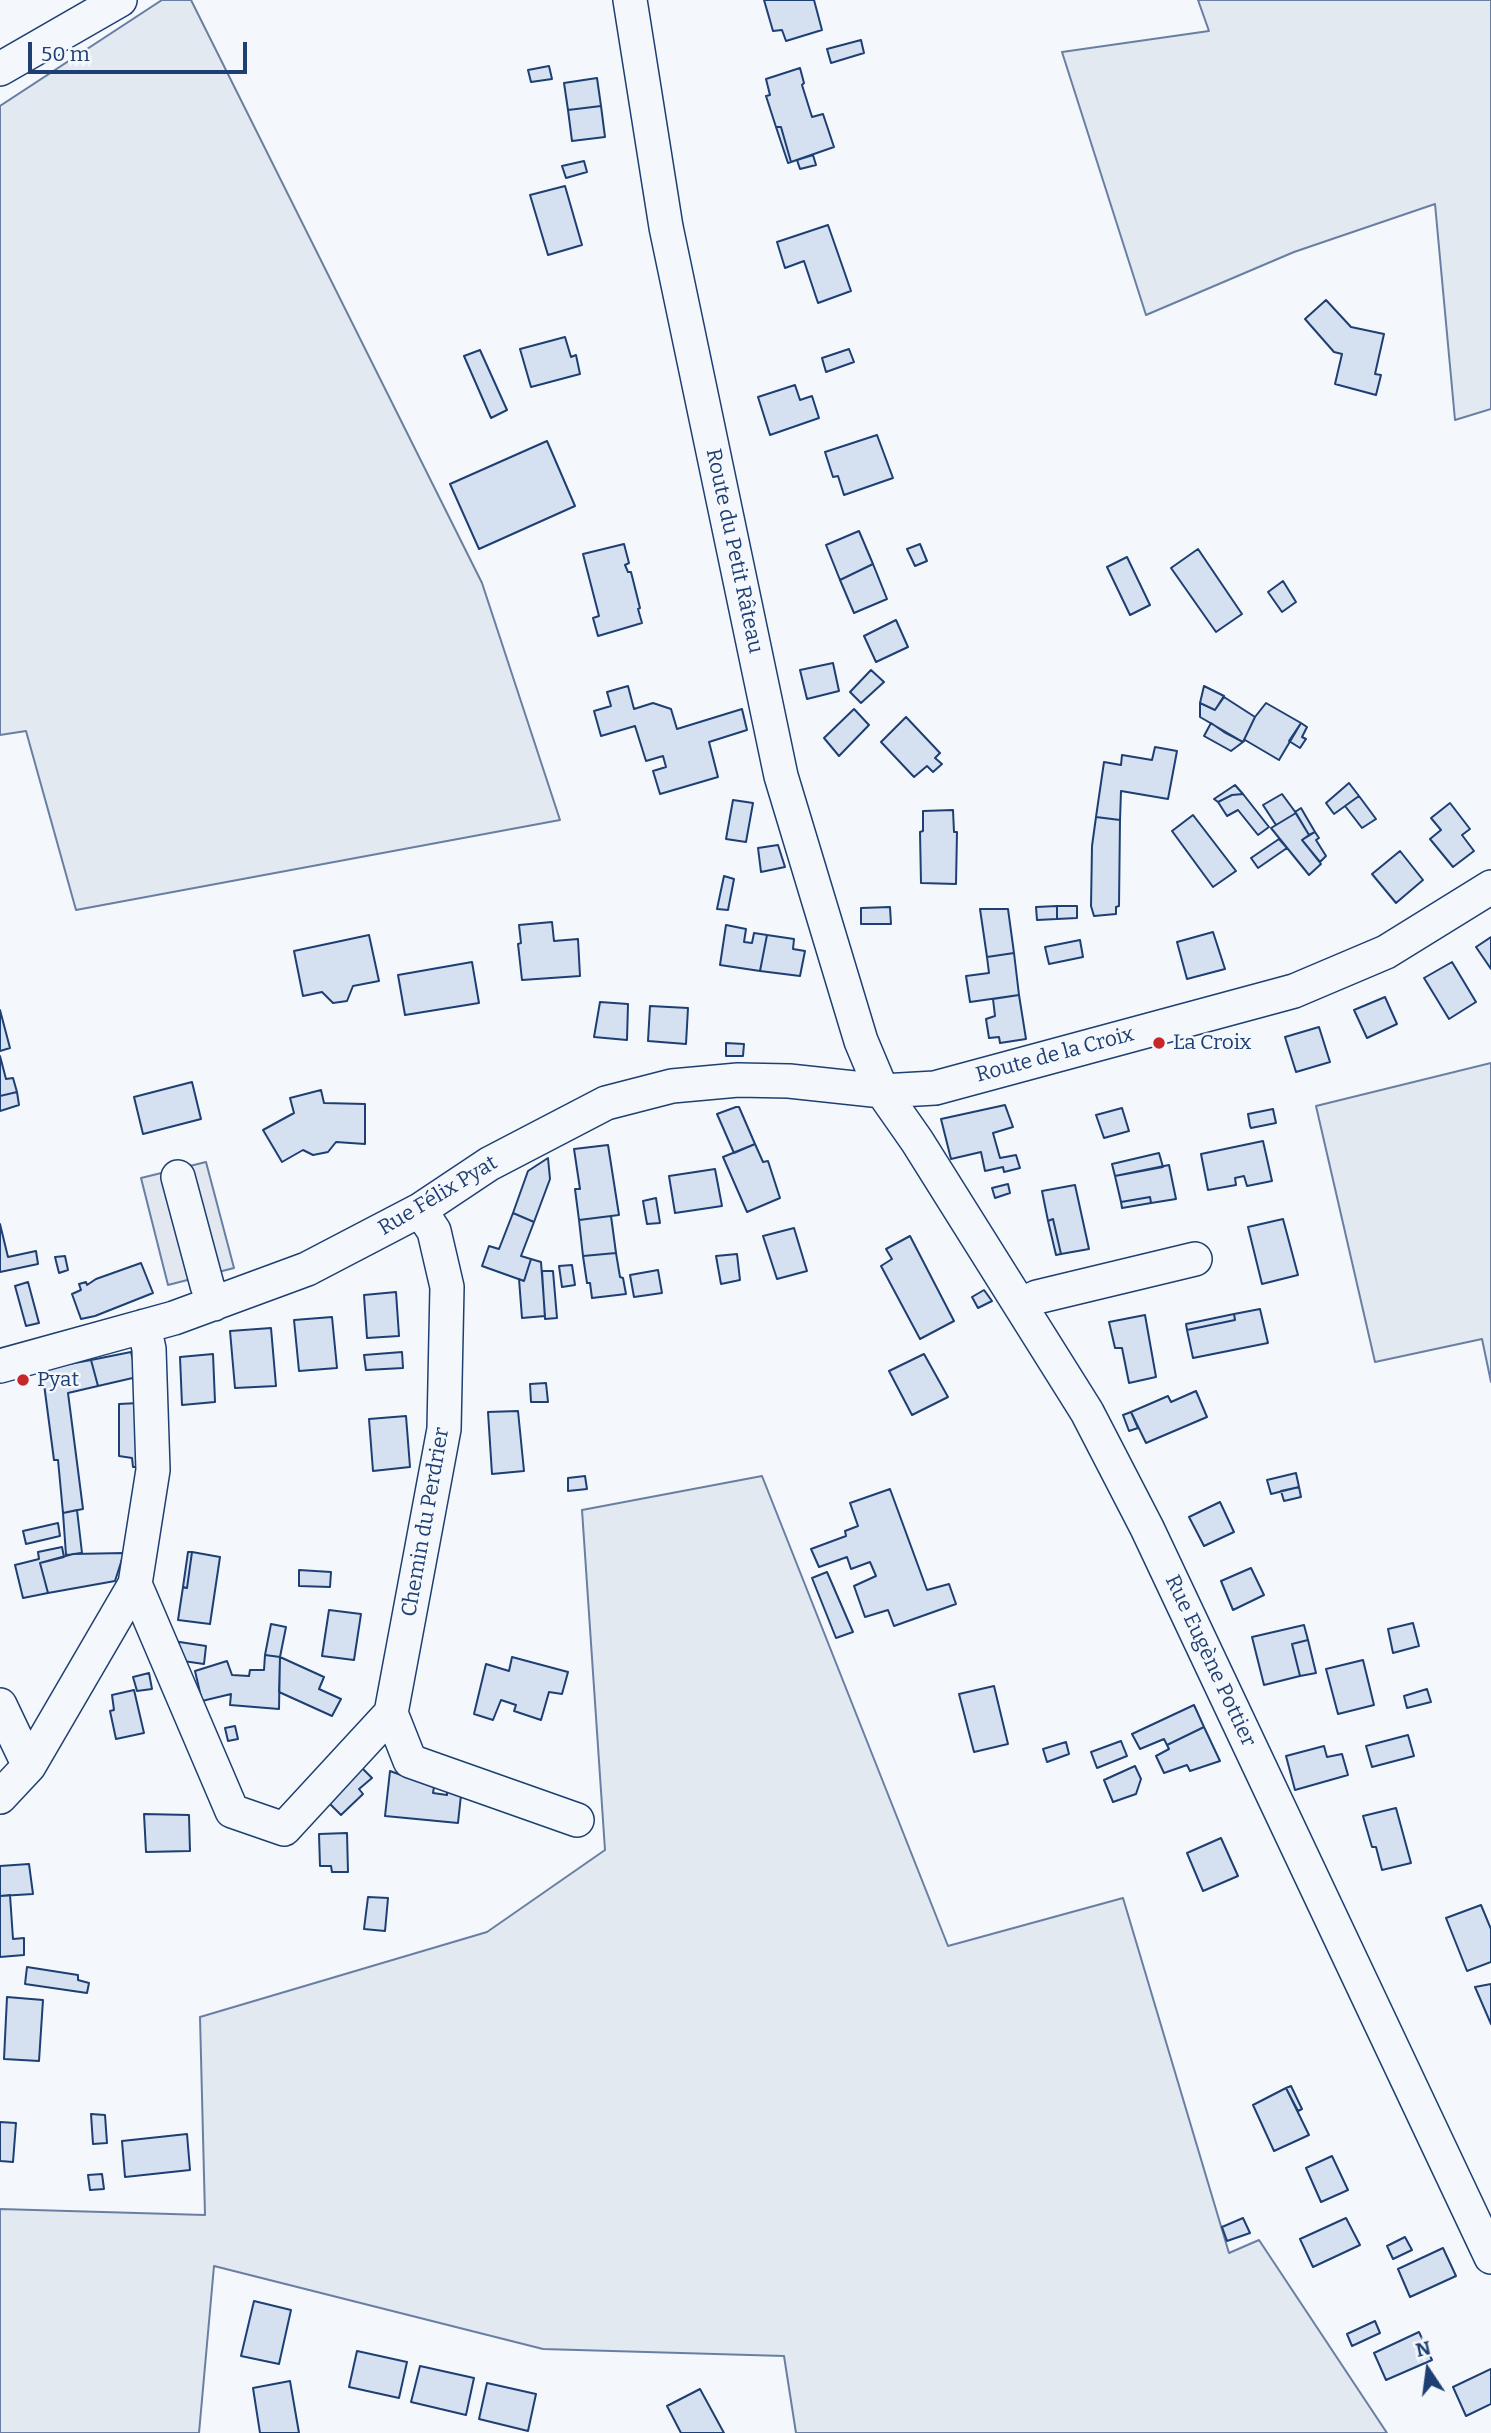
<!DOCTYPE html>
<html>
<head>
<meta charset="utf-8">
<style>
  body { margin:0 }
  #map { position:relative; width:1491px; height:2433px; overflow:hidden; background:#f4f7fb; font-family:Bitter,serif }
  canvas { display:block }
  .north { position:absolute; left:1393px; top:2335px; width:70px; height:70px; -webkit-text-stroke:5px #f4f7fb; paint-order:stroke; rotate:347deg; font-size:19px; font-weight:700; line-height:28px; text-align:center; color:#1d3f73 }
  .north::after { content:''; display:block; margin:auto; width:24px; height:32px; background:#1d3f73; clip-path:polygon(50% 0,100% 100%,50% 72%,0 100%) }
  .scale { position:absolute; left:28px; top:42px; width:219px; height:32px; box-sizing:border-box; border:4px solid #1d3f73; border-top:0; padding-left:9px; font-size:21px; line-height:24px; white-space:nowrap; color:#1d3f73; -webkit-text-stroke:5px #f4f7fb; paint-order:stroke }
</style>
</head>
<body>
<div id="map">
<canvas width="1491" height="2433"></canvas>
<div class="north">N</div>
<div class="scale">50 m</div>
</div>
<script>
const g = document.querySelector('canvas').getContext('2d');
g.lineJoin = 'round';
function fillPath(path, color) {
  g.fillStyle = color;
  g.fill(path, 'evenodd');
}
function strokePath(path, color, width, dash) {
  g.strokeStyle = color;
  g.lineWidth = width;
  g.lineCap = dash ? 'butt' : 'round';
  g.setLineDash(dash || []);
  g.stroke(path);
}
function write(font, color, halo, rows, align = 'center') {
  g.font = font + ' Bitter,serif';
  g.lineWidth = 5;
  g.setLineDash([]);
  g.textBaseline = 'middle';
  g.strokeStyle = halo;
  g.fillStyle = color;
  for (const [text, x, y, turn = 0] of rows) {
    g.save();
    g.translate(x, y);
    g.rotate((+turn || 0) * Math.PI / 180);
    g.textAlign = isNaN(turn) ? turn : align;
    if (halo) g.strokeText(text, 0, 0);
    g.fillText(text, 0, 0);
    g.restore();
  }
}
const green = new Path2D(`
  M162 0H191L482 583 560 820 76 910 26 731 0 735V106Z
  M1198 0H1491V409L1455 420 1435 204 1294 252 1146 315 1062 52 1209 31Z
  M1491 1063V1382L1482 1339 1375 1362 1316 1106Z
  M762 1476 948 1946 1123 1898 1229 2253 1259 2240 1387 2433H796L784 2356 543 2349 214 2266 199 2433H0V2209L205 2215 200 2017 487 1932 605 1850 582 1510Z`);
fillPath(green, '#e3e9f0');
strokePath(green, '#687fa3', 2);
const parking = new Path2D(`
  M206 1162 234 1268 168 1285 141 1178Z`);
fillPath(parking, '#e3e8f0');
strokePath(parking, '#687fa3', 2);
const building = new Path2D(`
  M764 0H814L822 30 786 41 782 30 773 31Z
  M861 40 864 53 831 63 827 49Z
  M549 66 552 79 531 82 528 70Z
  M800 68 804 83 802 85 812 117 823 114 834 147 791 162 781 127H776L766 96 770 95 766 79Z
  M597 78 601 106 568 110 564 83Z
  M601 106 605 137 572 141 568 110Z
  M776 127H781L791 162 788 163Z
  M813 155 816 165 800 169 797 160Z
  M584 161 587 172 566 178 562 166Z
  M565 186 582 245 548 255 530 195Z
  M828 225 851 291 818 303 804 261 785 268 777 242Z
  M1326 300 1351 327 1384 334 1375 374 1381 375 1376 395 1335 384 1342 354 1334 352 1305 319Z
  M565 337 571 357 576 355 580 374 531 387 520 349Z
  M849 349 854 362 826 372 822 358Z
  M480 350 507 410 491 418 464 356Z
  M795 385 800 400 812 396 819 418 770 435 758 397Z
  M877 435 893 478 844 495 838 476 833 477 825 452Z
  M547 441 575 506 479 549 450 484Z
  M859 531 873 564 840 580 826 545Z
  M624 544 629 563 625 565 628 572H631L640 608 638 609 642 623 598 636 593 618 599 616 583 554Z
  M920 544 927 561 915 566 907 549Z
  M1198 549 1242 614 1216 632 1171 568Z
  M1127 557 1150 605 1130 615 1107 567Z
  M873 564 887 599 854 613 840 580Z
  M1283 581 1296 602 1282 612 1268 592Z
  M896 620 908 647 876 662 864 636Z
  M833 663 839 691 807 699 800 670Z
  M871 670 884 682 861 703 850 692Z
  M628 686 634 709 653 703 671 709 677 729 742 709 747 730 709 742 718 777 660 794 653 771 666 767 663 756 646 761 635 726 601 736 594 711 611 706 607 692Z
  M1204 686 1224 696 1215 710 1200 703Z
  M1224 697 1255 717 1243 742 1200 717V703L1215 710Z
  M1266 703 1301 723 1279 760 1245 740 1243 742 1255 717Z
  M854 709 869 725 839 756 824 738Z
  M906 717 940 753 935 758 942 764 933 772 927 766 914 777 881 742Z
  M1211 723 1224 732 1243 742 1231 751 1204 736Z
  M1301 723 1307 727 1302 737 1306 739 1300 748 1289 741Z
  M1155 747 1177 751 1168 799 1121 791 1120 820 1096 817 1104 762 1121 765 1122 755 1152 760Z
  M1349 783 1359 796 1334 814 1326 803Z
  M1235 785 1243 794 1232 795 1218 802 1214 799Z
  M1243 794 1269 827 1258 835 1238 810 1227 816 1218 802 1232 795Z
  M1282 794 1296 813 1276 825 1263 805Z
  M1359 796 1376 819 1362 828 1345 806Z
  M733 800 753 803 746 842 726 839Z
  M1450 803 1470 829 1462 835 1474 851 1453 867 1430 839 1441 830 1431 818Z
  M1301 808 1315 832 1309 835 1295 812Z
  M953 810 954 832H957L956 884 921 883 920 832 923 831V811Z
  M1296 813 1309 835 1302 840 1321 864 1309 875 1271 828Z
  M1193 815 1236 871 1213 887 1172 831Z
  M1096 817 1120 820 1119 906 1116 907V914L1094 916 1091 906 1092 846Z
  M1315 832 1319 838 1316 840 1326 856 1320 862 1302 840Z
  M1279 839 1287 848 1258 868 1251 858Z
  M778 845 785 867 761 872 758 848Z
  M1400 851 1423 880 1396 903 1372 874Z
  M724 876 734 879 728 910 717 909Z
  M1057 906V919L1037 920 1036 907Z
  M1057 906H1077V918L1057 919Z
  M890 907 891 924H861V908Z
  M980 909H1008L1014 953 987 957Z
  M552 922 554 941 578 939 580 976 522 980 518 944 521 943 519 925Z
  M726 925 746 929 744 942 752 943 754 933 767 935 760 971 720 965Z
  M1213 932 1225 969 1187 979 1177 942Z
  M369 935 379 981 353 986 347 1001 333 1003 322 992 303 996 294 951Z
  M767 935 794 939 793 949 805 951 800 976 760 971Z
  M1491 937V969L1476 947Z
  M1080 940 1083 957 1049 964 1045 947Z
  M1014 953 1019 995 970 1002 966 976 989 973 987 957Z
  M472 962 479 1003 405 1015 398 975Z
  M1452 962 1476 1002 1449 1019 1424 978Z
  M1019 995 1026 1039 1000 1043 999 1037 989 1038 986 1019 995 1016 993 999Z
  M1385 997 1397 1024 1367 1038 1354 1010Z
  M600 1002 628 1004 627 1040 594 1037Z
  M650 1006 688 1008 686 1044 648 1041Z
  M0 1010 10 1048 0 1051Z
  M1319 1027 1330 1062 1296 1072 1285 1037Z
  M726 1043 744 1044 743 1056H726Z
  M0 1056 6 1079 13 1078 17 1092 0 1096Z
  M192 1082 201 1119 143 1134 134 1097Z
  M321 1090 324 1103 365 1104V1144L336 1142 328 1152 313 1155 303 1150 282 1162 263 1130 294 1113 290 1098Z
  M17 1092 19 1105 0 1111V1096Z
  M1005 1105 1013 1127 993 1133 1000 1158 1016 1155 1020 1168 1004 1172 1003 1167 985 1171 981 1152 951 1159 941 1119Z
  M736 1107H739L755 1144 734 1153 717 1114Z
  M1122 1108 1129 1131 1104 1138 1096 1115Z
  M1273 1109 1276 1123 1251 1128 1250 1126 1248 1114Z
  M1263 1141 1272 1181 1247 1186 1244 1176 1235 1178 1236 1185 1208 1190 1201 1154Z
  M755 1144 763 1162 768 1161 780 1198 747 1212 723 1157Z
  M608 1145 619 1215 579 1220 575 1189H580L574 1149Z
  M1159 1153 1163 1167 1115 1176 1112 1164Z
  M548 1158 550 1179 534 1222 513 1213 528 1171Z
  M1169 1165 1176 1199 1151 1203 1150 1197 1121 1202 1115 1176Z
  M715 1169 722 1206 675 1213 669 1176Z
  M1008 1184 1010 1193 995 1198 992 1188Z
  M1075 1185 1089 1249 1061 1254 1053 1219 1048 1221 1042 1191Z
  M1150 1197 1151 1203 1122 1208 1121 1202Z
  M656 1198 660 1223 647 1224 643 1201Z
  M513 1213 534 1222 521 1256 531 1259 524 1281 482 1266 489 1246 499 1249Z
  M611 1216 616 1253 583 1256 579 1220Z
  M1053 1219 1061 1254 1056 1255 1048 1221Z
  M1283 1219 1298 1275 1262 1284 1248 1227Z
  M0 1224 8 1257 36 1251 38 1264 0 1272Z
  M794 1228 807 1271 777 1279 763 1236Z
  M910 1236 954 1321 920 1339 881 1266 892 1259 886 1249Z
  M616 1253 620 1277 623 1278 626 1294 592 1298 590 1283H587L583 1256Z
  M737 1254 740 1280 721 1284 716 1256Z
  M65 1256 68 1270 59 1273 55 1257Z
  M531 1259 541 1262 545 1316 522 1318 519 1279 524 1281Z
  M141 1263 153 1293 95 1316 81 1319 72 1294 81 1290 79 1284 86 1282 87 1285 96 1279Z
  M572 1265 575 1285 562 1287 559 1266Z
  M658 1270 662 1293 634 1297 630 1275Z
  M542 1271H553L557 1318 545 1319Z
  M28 1282 39 1323 26 1326 15 1286Z
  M984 1290 992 1301 978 1308 972 1297Z
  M396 1292 399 1336 367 1338 364 1295Z
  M1260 1309 1268 1343 1193 1358 1187 1330 1235 1320 1234 1314Z
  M1234 1314 1235 1320 1187 1330 1186 1324Z
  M1145 1315 1156 1377 1129 1383 1122 1348H1115L1109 1322Z
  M332 1317 337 1368 299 1371 294 1320Z
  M271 1328 276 1386 235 1388 230 1331Z
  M131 1352 137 1377 98 1386 91 1360Z
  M402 1352 403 1368 366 1370 364 1355Z
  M213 1354 215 1402 182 1405 180 1357Z
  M924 1354 948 1397 912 1415 889 1371Z
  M91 1360 98 1386 68 1393 83 1509 63 1513 58 1460H54L42 1369Z
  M546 1383 548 1402H531L530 1384Z
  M1196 1391 1207 1417 1146 1443 1131 1412 1168 1396 1171 1402Z
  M139 1403V1467H133L132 1458 119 1456V1404Z
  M518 1411 524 1471 492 1474 488 1412Z
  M1131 1412 1138 1428 1129 1431 1123 1415Z
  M406 1416 410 1467 373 1471 369 1419Z
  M1296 1473 1299 1487 1271 1494 1267 1480Z
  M585 1476 587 1489 568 1491V1478Z
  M1299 1487 1301 1497 1284 1501 1281 1491Z
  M890 1489 927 1590 949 1584 956 1604 894 1626 888 1610 865 1617 854 1586 876 1576 870 1562 851 1569 847 1557 819 1567 811 1549 846 1536 845 1531 858 1526 850 1503Z
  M1220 1502 1234 1532 1204 1546 1189 1517Z
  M77 1510 82 1553 66 1555 63 1513Z
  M58 1523 60 1536 26 1544 23 1531Z
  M62 1547 64 1557 40 1563 48 1593 23 1598 15 1565 39 1559 38 1552Z
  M188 1552H192L187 1588 183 1587Z
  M192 1552 220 1557 210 1624 178 1620 183 1587 187 1588Z
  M124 1553 115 1581 48 1593 40 1563 73 1554Z
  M1251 1568 1264 1595 1233 1610 1221 1581Z
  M299 1570 331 1572 330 1587 299 1586Z
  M827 1572 853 1632 836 1638 812 1578Z
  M329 1610 361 1614 354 1660 322 1656Z
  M1413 1623 1419 1646 1393 1653 1388 1629Z
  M271 1624 286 1627 280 1657 265 1655Z
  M1304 1625 1308 1640 1292 1644 1300 1676 1264 1685 1252 1637Z
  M1308 1640 1316 1673 1300 1676 1292 1644Z
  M173 1641 206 1646 204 1664 176 1660Z
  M265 1655 280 1657 279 1709 230 1705 231 1694 202 1701 195 1671 227 1661 232 1675 249 1676 250 1670H264Z
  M280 1657 324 1677 319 1689 341 1699 332 1716 279 1692Z
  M512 1657 568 1672 562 1694 549 1692 541 1720 514 1711 516 1705 501 1700 493 1720 474 1714 486 1664 509 1671Z
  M1363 1660 1374 1705 1338 1714 1326 1669Z
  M149 1673 152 1689 137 1691 133 1677Z
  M994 1686 1008 1744 974 1752 959 1694Z
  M1427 1689 1431 1702 1407 1708 1404 1696Z
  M134 1690 144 1733 116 1739 110 1711 114 1710 112 1695Z
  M1194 1705 1204 1727 1167 1745 1164 1739 1140 1749 1132 1734Z
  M235 1726 238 1739 228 1741 225 1728Z
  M1204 1727 1220 1761 1190 1771 1187 1765 1164 1773 1156 1756 1169 1749 1167 1745Z
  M1408 1735 1414 1756 1372 1767 1366 1746Z
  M1121 1741 1127 1756 1097 1768 1091 1752Z
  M1066 1742 1069 1754 1047 1762 1043 1749Z
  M1324 1746 1327 1757 1342 1754 1348 1775 1295 1790 1286 1756Z
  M1135 1766 1141 1779 1136 1794 1113 1802 1104 1780Z
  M361 1767 372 1778 359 1789 363 1794 341 1815 326 1800Z
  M390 1771 434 1787 433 1793 447 1795V1791L461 1795 458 1823 385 1816Z
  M1396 1808 1411 1863 1382 1870 1376 1847H1372L1363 1816Z
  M144 1814 189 1815 190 1851 146 1852Z
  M347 1833 348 1872H332L331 1866H320L319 1834Z
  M1221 1838 1238 1876 1203 1891 1187 1853Z
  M29 1864 33 1894 0 1896V1866Z
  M10 1895 13 1939 24 1938V1955L0 1957V1896Z
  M368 1897 388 1898 385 1931 364 1929Z
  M1481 1905 1491 1929V1962L1467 1971 1446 1918Z
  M27 1967 78 1975V1980L89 1983 87 1993 25 1984Z
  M1491 1984V2024L1475 1987Z
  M7 1997 43 2000 39 2061 4 2059Z
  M1291 2086 1302 2109 1298 2111 1286 2088Z
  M1286 2088 1309 2135 1274 2151 1253 2105Z
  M91 2114 105 2115 107 2143 93 2144Z
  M0 2122 16 2123 13 2162 0 2161Z
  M187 2134 190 2170 125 2177 122 2141Z
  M1332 2156 1348 2190 1321 2202 1306 2168Z
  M102 2174 104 2189 90 2190 88 2175Z
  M1243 2218 1250 2233 1227 2241 1222 2227Z
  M1346 2218 1360 2245 1313 2267 1300 2239Z
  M1405 2237 1412 2250 1393 2259 1387 2246Z
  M1443 2248 1456 2276 1410 2297 1398 2269Z
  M254 2301 291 2310 279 2364 241 2356Z
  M1375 2321 1380 2333 1352 2346 1347 2334Z
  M1419 2332 1432 2360 1386 2380 1374 2353Z
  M357 2351 407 2362 399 2398 349 2387Z
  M420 2366 474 2378 466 2415 411 2402Z
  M1491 2369V2404L1466 2416 1453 2387Z
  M290 2381 299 2433H260L253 2388Z
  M487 2383 536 2394 528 2431 479 2419Z
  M700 2389 724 2433H681L667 2406Z`);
fillPath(building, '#d5e0f0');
strokePath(building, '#1d3f73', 2);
const minor = new Path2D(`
  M630 0 666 227 781 776 861 1041 882 1091 917 1141 1087 1412 1147 1528 1491 2257
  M0 69 120 0
  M178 1177 207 1285 214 1304
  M1020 1305 1037 1297 1195 1259
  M0 1366 174 1318 307 1269 420 1210 489 1164 606 1103 672 1086 738 1080 789 1081 882 1091 935 1088 1294 991 1386 952 1491 887
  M135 1584 232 1811 284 1829 391 1713 444 1429 447 1287 434 1231 420 1210
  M0 1705 29 1766
  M391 1713 410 1761 577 1820
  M0 1797 29 1766 135 1584 153 1470 149 1349 144 1326`);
strokePath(minor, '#1d3f73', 36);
strokePath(minor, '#f4f7fb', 33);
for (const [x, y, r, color] of [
  [1159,1043,7,"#c62828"],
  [23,1380,7,"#c62828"]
]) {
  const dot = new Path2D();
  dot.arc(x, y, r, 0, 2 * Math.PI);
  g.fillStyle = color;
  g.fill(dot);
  strokePath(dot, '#f4f7fb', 2.5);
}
write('21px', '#1d3f73', '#f4f7fb', [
  ["Route du Petit Râteau",734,551,78],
  ["Route de la Croix",1055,1055,-15],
  ["Rue Félix Pyat",438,1196,-31],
  ["Chemin du Perdrier",426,1522,-80],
  ["Rue Eugène Pottier",1210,1661,65]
]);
write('21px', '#1d3f73', '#f4f7fb', [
  ["La Croix",1173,1043],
  ["Pyat",37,1380]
], 'left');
</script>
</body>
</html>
